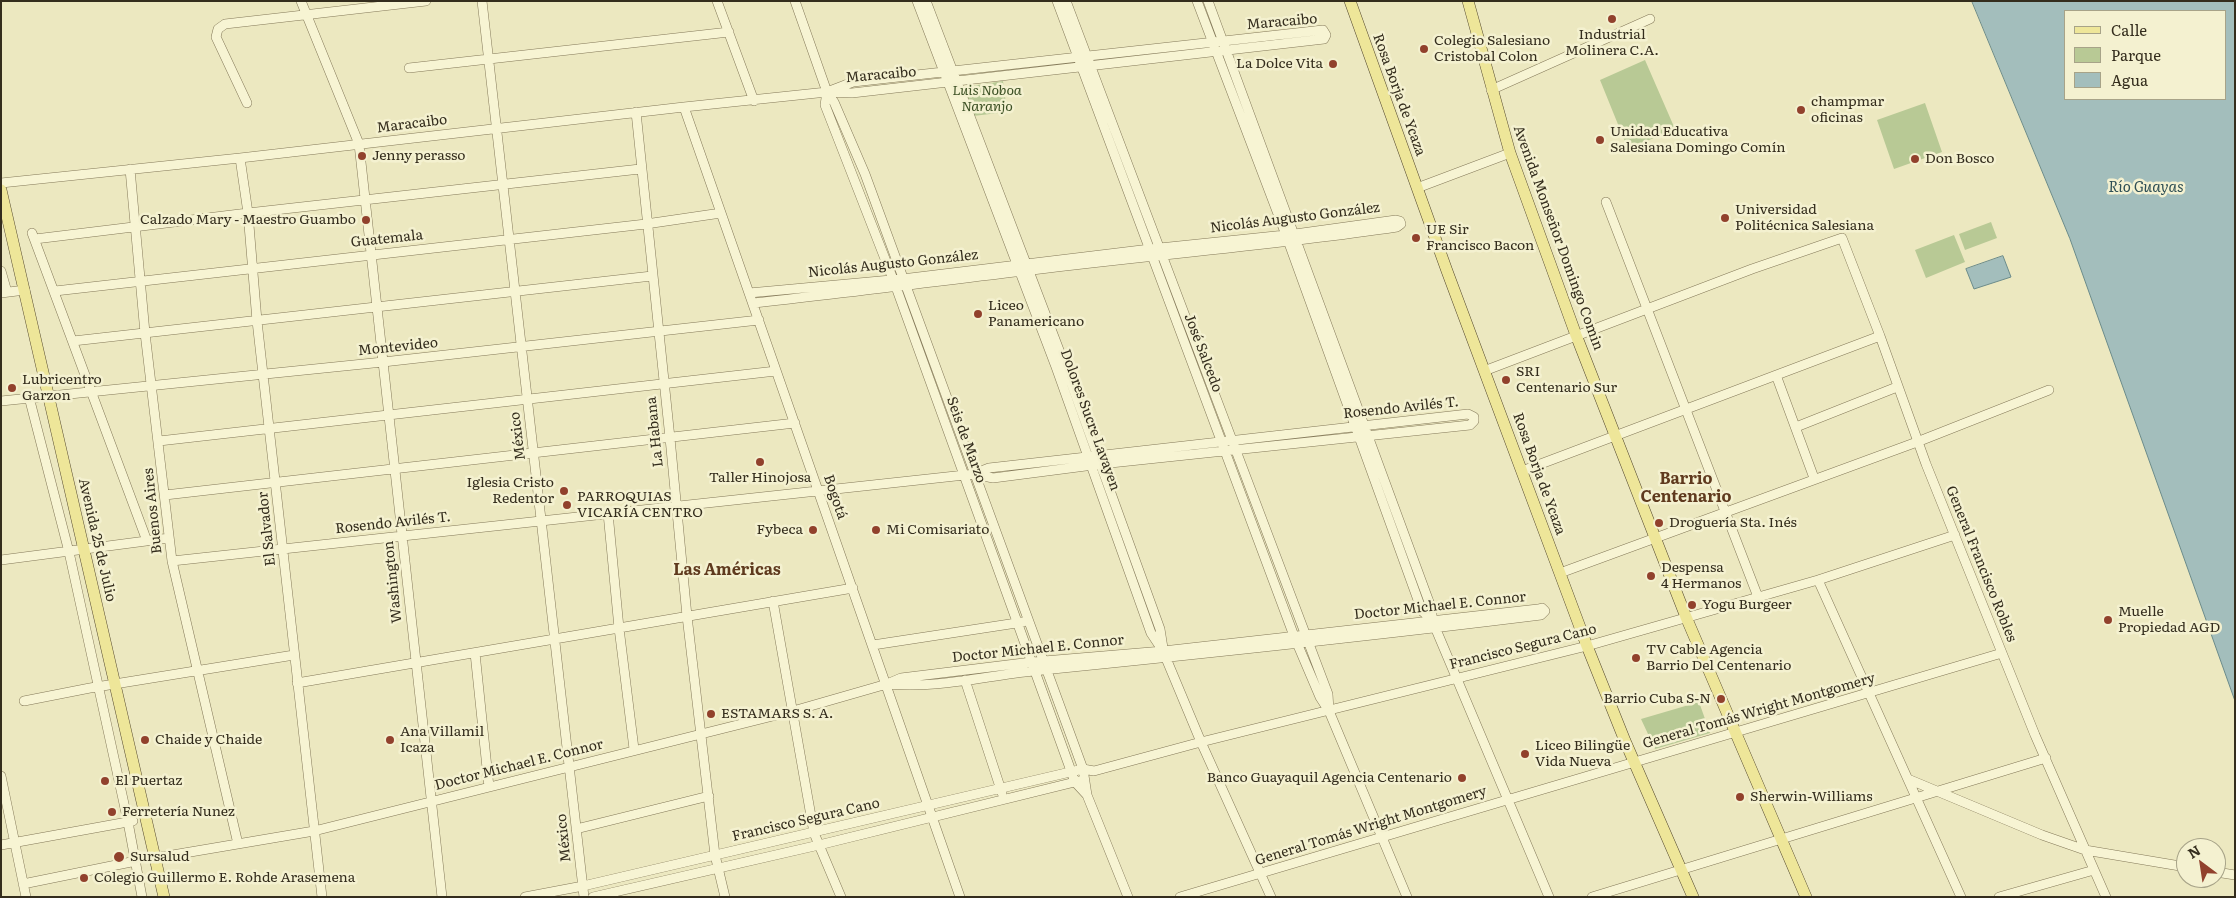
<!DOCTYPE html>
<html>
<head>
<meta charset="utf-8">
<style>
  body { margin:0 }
  #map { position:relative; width:2236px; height:898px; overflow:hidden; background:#ece8c0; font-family:Literata,serif }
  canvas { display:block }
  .frame { position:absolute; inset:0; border:2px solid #342d1d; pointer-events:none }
  .legend { position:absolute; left:2064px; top:10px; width:162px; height:90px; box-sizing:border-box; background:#f4f1d0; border:1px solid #a7a388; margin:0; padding:6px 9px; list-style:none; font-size:15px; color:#342d1d }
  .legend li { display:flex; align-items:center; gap:10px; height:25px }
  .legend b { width:25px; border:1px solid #a7a388 }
  .north { position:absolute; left:2176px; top:838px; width:50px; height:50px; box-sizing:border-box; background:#f4f1d0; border:1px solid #a7a388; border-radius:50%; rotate:329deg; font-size:14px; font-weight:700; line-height:20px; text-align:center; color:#342d1d }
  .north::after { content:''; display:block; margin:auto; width:18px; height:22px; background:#91412c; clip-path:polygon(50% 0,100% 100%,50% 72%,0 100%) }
</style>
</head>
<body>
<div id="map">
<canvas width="2236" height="898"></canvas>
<div class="frame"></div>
<ul class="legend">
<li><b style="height:6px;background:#eee699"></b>Calle</li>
<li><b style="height:14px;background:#b8c995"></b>Parque</li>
<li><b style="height:14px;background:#a3bebc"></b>Agua</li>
</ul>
<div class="north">N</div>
</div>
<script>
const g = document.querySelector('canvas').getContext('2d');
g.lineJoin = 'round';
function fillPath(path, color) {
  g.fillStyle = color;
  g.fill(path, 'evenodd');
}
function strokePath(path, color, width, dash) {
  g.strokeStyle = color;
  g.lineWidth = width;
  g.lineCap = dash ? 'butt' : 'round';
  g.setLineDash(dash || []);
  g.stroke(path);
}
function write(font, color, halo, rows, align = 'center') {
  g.font = font + ' Literata,serif';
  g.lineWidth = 5;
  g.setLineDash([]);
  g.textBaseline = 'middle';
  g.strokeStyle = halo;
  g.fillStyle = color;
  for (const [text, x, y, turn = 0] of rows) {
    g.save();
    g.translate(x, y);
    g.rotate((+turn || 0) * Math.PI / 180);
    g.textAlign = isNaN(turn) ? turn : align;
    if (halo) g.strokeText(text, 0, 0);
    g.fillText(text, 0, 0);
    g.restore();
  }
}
fillPath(new Path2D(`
  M1645 60 1675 129 1628 149 1600 80Z
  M1003 81 1007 112 973 116 965 87Z
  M1925 103 1942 152 1894 169 1877 120Z
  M1991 222 1997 238 1965 250 1959 234Z
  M1954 235 1965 262 1926 278 1915 250Z
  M1699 702 1710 733 1655 749 1641 719Z`), '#b8c995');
const water = new Path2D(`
  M1972 1H2235V701L2070 239ZM2065 11H2225V99H2065Z
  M2003 256 2011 277 1974 289 1966 269Z`);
fillPath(water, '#a3bebc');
strokePath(water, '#6b8b8a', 1);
const minor = new Path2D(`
  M301 1 359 144 442 897
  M482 1 584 897
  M717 1 754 101
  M795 1 827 92 834 102 865 174 1083 769 1087 795 1128 897
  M917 1 1056 367 1151 633 1163 651 1201 742 1271 897
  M926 1 1064 363 1160 629 1163 648
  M1057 1 1294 636 1320 697 1329 711 1407 897
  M1066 1 1328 694 1329 711
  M1197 1 1286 235 1422 611 1432 620
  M1208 1 1432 610V620L1549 897
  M409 68 729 32
  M1491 90 1650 19
  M827 92 825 105 896 287 1075 782 1087 795
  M247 103 216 37 218 29 225 24 426 1
  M684 107 960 897
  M636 112 670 438 687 616 715 855 725 897
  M240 158 248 213 257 321 322 897
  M130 169 145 333 172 561 238 844
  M1 183 240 158 684 107 827 92 852 93 1324 39 1326 35 1323 30 853 82 827 92
  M1417 188 1510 153
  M1606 202 1758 597
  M32 233 147 541
  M35 239 248 213 640 169
  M1 271 7 292
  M55 291 646 224 721 213
  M1 293 25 290
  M749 293 902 279 1150 249 1295 234 1396 220 1400 221 1401 224 1397 227C1276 245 1153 255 1032 270 939 281 846 293 753 303
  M73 341 652 276
  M1484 371 1752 269 1842 238 1880 336 1926 464 2035 735 2106 897
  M1776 375 1814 478
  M29 397 69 552 128 822 142 897
  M1 401 383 362 759 320
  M1796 427 1897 387
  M159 441 776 371
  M1522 471 1880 336
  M165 495 795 423
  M608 513 619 628 634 749
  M1 560 169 538
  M172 561 974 474 989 468C1149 449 1309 433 1468 414L1474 417V421L1470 425 1101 464 993 478 974 474
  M1560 573 1917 442 2049 390
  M1818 580 1961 897
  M773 601 814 833 841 897
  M873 645 1023 622
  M475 653 489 787
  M965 680 1002 793
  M297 683 853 588
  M24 701 90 688 294 655
  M1 776 26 897
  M1908 779 2042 835 2085 850 2186 867
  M576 829 709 796
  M1 845 133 821
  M155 858 314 831 793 711 887 684 901 678 1032 662 1163 651 1538 609 1542 608 1545 611 1541 615C1372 636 1202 654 1033 671 985 676 935 689 887 684
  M2216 872 2235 875
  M23 884 136 861
  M525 897 583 886 1083 769 1094 771 1201 742 1587 646 1818 580 1955 535
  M593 897 819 845 1079 781
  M1180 897 2002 653
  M1592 897 2046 758
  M1999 897 2094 870`);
const major = new Path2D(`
  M1350 1 1447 271 1587 646 1625 741 1693 897
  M1468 1 1510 153 1576 335 1686 617 1806 897
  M1 190 164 897`);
strokePath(minor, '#847959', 10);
strokePath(major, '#52462d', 12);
strokePath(minor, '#f7f4d3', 9);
strokePath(major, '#eee699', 11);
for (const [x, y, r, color] of [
  [1612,19,5,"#91412c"],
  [1424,49,5,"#91412c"],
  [1333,64,5,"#91412c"],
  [1801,110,5,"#91412c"],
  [1600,140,5,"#91412c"],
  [362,156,5,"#91412c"],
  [1915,159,5,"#91412c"],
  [1725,218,5,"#91412c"],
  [366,220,5,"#91412c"],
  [1416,238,5,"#91412c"],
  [978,314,5,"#91412c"],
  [1506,380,5,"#91412c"],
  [12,388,5,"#91412c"],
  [760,462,5,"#91412c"],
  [564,491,5,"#91412c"],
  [567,505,5,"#91412c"],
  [1659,523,5,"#91412c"],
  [813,530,5,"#91412c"],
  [876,530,5,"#91412c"],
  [1651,576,5,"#91412c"],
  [1692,605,5,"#91412c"],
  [2108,620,5,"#91412c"],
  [1636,658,5,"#91412c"],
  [1721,699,5,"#91412c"],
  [711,714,5,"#91412c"],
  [145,740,5,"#91412c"],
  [390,740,5,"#91412c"],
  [1525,754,5,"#91412c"],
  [1462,778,5,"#91412c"],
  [105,781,5,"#91412c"],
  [1740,797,5,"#91412c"],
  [112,812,5,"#91412c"],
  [119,857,6,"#91412c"],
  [84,878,5,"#91412c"]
]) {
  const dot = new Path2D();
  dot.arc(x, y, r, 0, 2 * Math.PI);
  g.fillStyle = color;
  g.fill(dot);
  strokePath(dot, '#f4f1d0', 2);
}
write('14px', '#342d1d', '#f4f1d0', [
  ["Maracaibo",1282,22,-5],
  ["Maracaibo",881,75,-5],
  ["Rosa Borja de Ycaza",1399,95,70],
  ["Maracaibo",412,124,-7],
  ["Nicolás Augusto González",1295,218,-7],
  ["Avenida Monseñor Domingo Comin",1558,238,70],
  ["Guatemala",387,239,-6],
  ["Nicolás Augusto González",893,264,-6],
  ["Montevideo",398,347,-6],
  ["José Salcedo",1203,353,69],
  ["Rosendo Avilés T.",1401,408,-6],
  ["Dolores Sucre Lavayen",1090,420,70],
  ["La Habana",655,432,-96],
  ["México",518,436,-97],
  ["Seis de Marzo",966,440,70],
  ["Rosa Borja de Ycaza",1539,474,70],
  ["Bogotá",835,497,71],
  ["Buenos Aires",153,511,-96],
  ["Rosendo Avilés T.",393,523,-6],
  ["El Salvador",267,529,-96],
  ["Avenida 25 de Julio",97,540,77],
  ["General Francisco Robles",1981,564,68],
  ["Washington",393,582,-96],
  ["Doctor Michael E. Connor",1440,606,-6],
  ["Francisco Segura Cano",1523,647,-14],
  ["Doctor Michael E. Connor",1038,649,-6],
  ["General Tomás Wright Montgomery",1759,711,-16],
  ["Doctor Michael E. Connor",519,765,-14],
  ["Francisco Segura Cano",806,820,-13],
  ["General Tomás Wright Montgomery",1371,826,-17],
  ["México",564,838,-96]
]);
write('14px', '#342d1d', '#f4f1d0', [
  ["Industrial",1612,35,"center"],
  ["Molinera C.A.",1612,51,"center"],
  ["Colegio Salesiano",1434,41],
  ["Cristobal Colon",1434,57],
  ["La Dolce Vita",1323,64,"right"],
  ["champmar",1811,102],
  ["oficinas",1811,118],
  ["Unidad Educativa",1610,132],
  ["Salesiana Domingo Comín",1610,148],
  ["Jenny perasso",372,156],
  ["Don Bosco",1925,159],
  ["Universidad",1735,210],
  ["Politécnica Salesiana",1735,226],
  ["Calzado Mary - Maestro Guambo",356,220,"right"],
  ["UE Sir",1426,230],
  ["Francisco Bacon",1426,246],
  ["Liceo",988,306],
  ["Panamericano",988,322],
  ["SRI",1516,372],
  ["Centenario Sur",1516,388],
  ["Lubricentro",22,380],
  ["Garzon",22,396],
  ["Taller Hinojosa",760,478,"center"],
  ["Iglesia Cristo",554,483,"right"],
  ["Redentor",554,499,"right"],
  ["PARROQUIAS",577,497],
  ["VICARÍA CENTRO",577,513],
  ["Droguería Sta. Inés",1669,523],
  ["Fybeca",803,530,"right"],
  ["Mi Comisariato",886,530],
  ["Despensa",1661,568],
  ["4 Hermanos",1661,584],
  ["Yogu Burgeer",1702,605],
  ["Muelle",2118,612],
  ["Propiedad AGD",2118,628],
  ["TV Cable Agencia",1646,650],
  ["Barrio Del Centenario",1646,666],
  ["Barrio Cuba S-N",1711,699,"right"],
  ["ESTAMARS S. A.",721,714],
  ["Ana Villamil",400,732],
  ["Icaza",400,748],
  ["Chaide y Chaide",155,740],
  ["Liceo Bilingüe",1535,746],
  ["Vida Nueva",1535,762],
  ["Banco Guayaquil Agencia Centenario",1452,778,"right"],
  ["El Puertaz",115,781],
  ["Sherwin-Williams",1750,797],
  ["Ferretería Nunez",122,812],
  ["Sursalud",130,857],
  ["Colegio Guillermo E. Rohde Arasemena",94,878]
], 'left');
write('italic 14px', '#3c5024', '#f4f1d0', [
  ["Luis Noboa",987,91],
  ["Naranjo",987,107]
]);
write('italic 15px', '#2d4e54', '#f4f1d0', [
  ["Río Guayas",2146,188]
]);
write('bold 16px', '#5f3a1e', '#f4f1d0', [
  ["Barrio",1686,479],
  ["Centenario",1686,497],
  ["Las Américas",727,570]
]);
</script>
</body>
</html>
